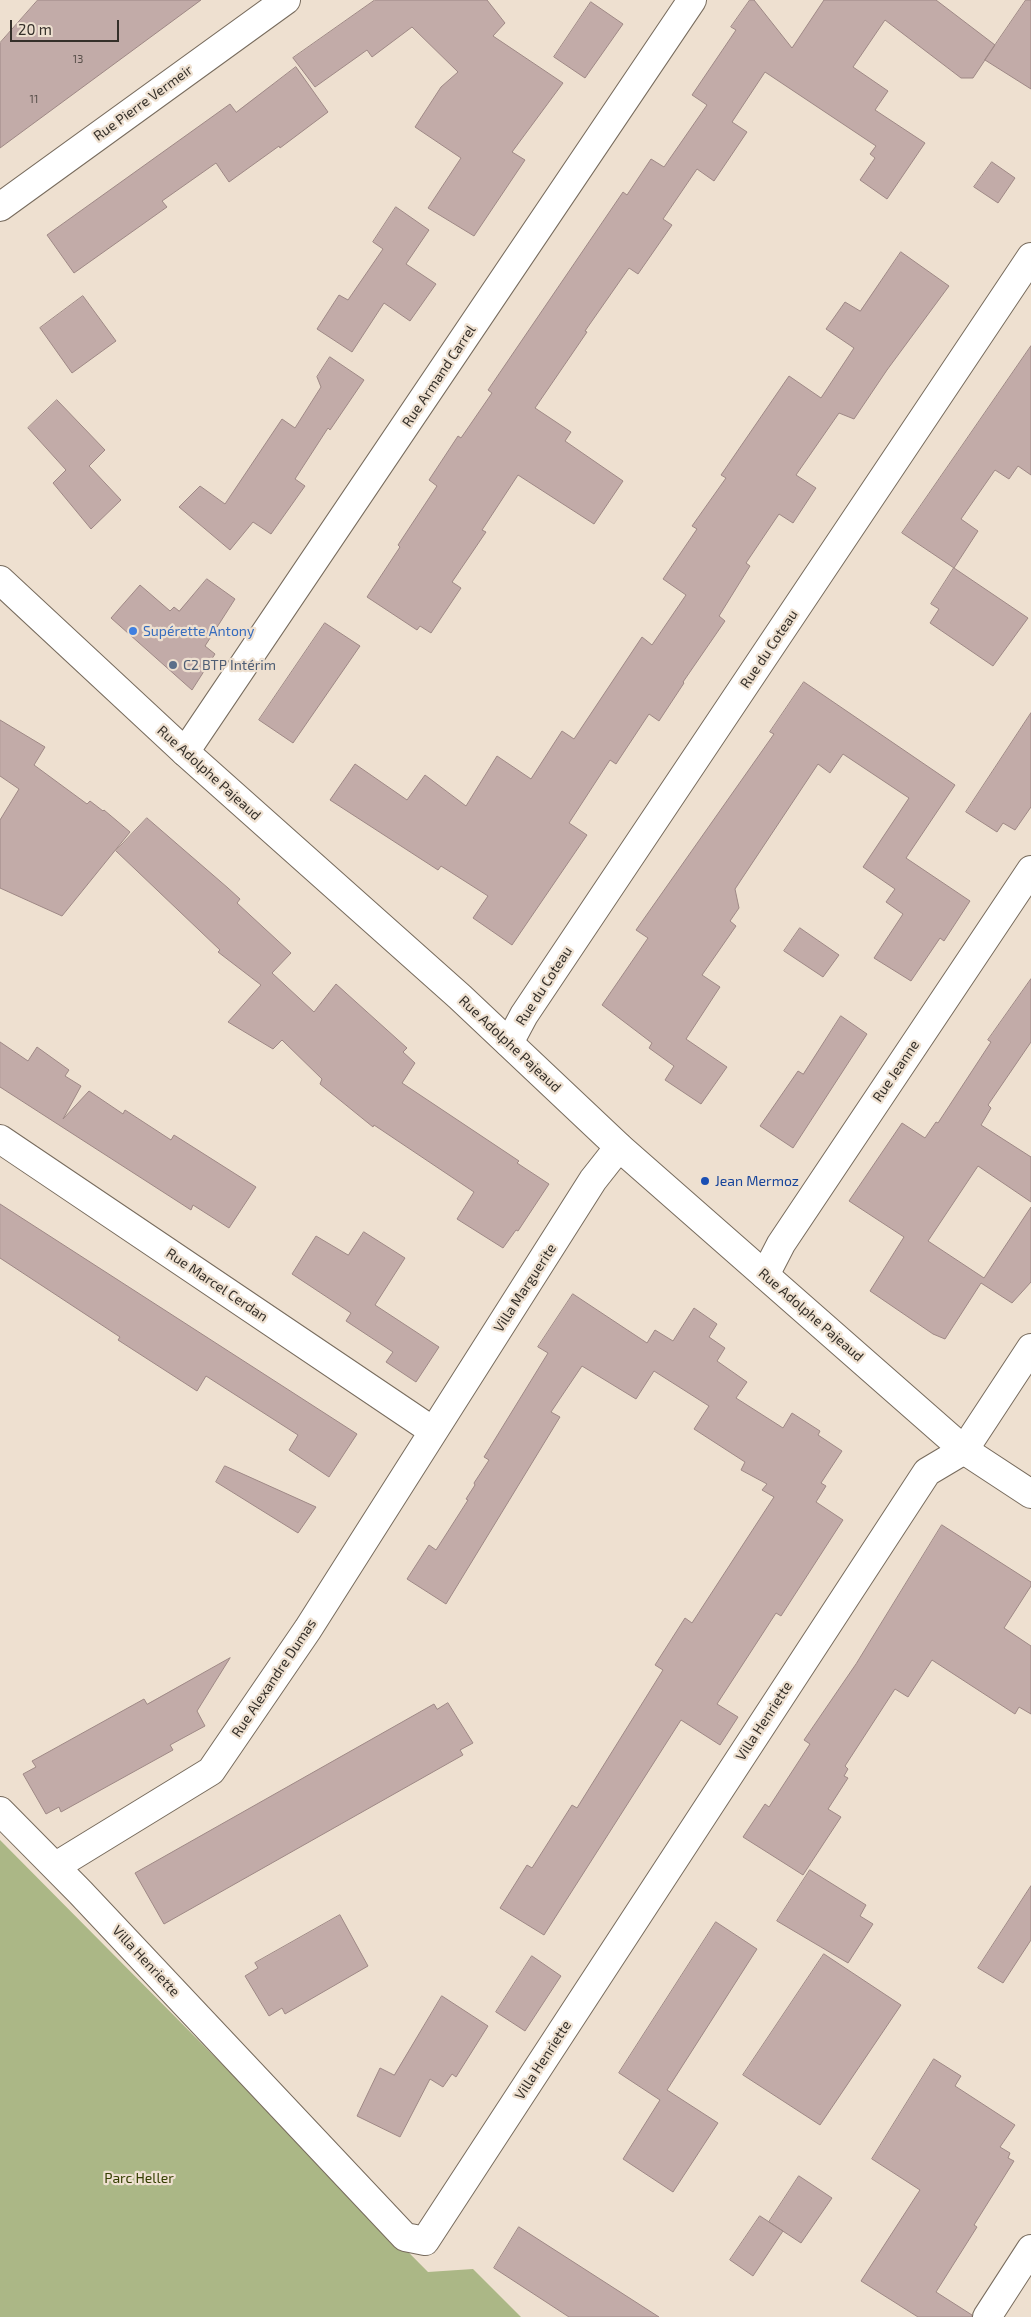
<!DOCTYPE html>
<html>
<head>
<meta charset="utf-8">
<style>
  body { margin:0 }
  #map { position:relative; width:1031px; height:2317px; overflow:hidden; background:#eee0d0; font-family:"Exo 2",sans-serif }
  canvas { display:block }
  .scale { position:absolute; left:10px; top:20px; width:109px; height:22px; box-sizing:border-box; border:2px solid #35302a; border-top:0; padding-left:6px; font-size:15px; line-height:18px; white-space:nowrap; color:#35302a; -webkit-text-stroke:4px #eee0d0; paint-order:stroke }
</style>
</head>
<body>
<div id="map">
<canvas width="1031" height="2317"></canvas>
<div class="scale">20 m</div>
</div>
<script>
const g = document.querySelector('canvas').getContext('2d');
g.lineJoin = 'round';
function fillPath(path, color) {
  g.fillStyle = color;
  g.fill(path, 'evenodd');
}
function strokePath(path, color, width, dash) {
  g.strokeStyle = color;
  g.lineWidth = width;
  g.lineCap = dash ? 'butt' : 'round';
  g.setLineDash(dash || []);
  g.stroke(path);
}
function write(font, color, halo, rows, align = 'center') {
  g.font = font + ' "Exo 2",sans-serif';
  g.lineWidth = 4.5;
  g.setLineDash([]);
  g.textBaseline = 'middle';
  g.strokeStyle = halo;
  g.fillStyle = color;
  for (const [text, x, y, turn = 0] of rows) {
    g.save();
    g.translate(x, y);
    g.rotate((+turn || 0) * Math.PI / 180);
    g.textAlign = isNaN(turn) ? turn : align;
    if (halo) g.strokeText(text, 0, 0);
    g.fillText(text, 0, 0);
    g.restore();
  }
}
fillPath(new Path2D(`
  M0 1840 428 2272 473 2269 521 2317H0Z`), '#abb786');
const building = new Path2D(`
  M38 0H201L0 148V43Z
  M375 0H487L505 23 493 36 563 83 512 152 525 160 474 236 428 208 461 158 415 127 441 87 458 72 412 27 372 57 367 50 315 87 293 58Z
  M750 0H754L792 48 824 0H936L995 45 973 78H961L885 20 853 67 888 91 875 110 925 143 887 199 860 180 875 158 870 154 876 146 765 72 732 122 747 132 714 181 697 169 663 219 672 225 638 274 629 268 585 331 587 332 535 408 571 432 565 441 623 481 594 524 518 475 482 530 486 532 452 582 461 588 431 633 420 626 417 630 367 597 400 547 398 545 437 486 429 480 458 436 461 438 492 393 488 390 623 192 627 195 651 159 664 167 707 105 692 95 736 30 731 27Z
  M1026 0H1031V89L985 60Z
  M591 2 623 24 585 78 554 57Z
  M296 67 328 112 280 148 279 146 229 182 216 163 162 201 167 207 74 273 47 235 230 104 236 112Z
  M992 162 1015 178 998 203 974 187Z
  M396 207 429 230 406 264 436 284 410 321 384 303 352 352 317 329 339 295 348 300 383 249 373 242Z
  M901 252 949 286 887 370 854 419 839 413 796 475 816 488 793 523 779 514 746 563 750 566 719 616 725 621 683 682 684 683 659 721 649 714 616 764 610 760 569 823 587 835 512 945 473 918 488 896 441 866 438 870 330 800 355 764 407 800 425 775 466 806 497 756 531 779 562 731 574 739 642 637 652 645 686 595 663 579 697 529 692 526 726 478 721 475 789 376 821 398 854 348 826 329 845 302 860 311Z
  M83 296 116 341 72 373 40 328Z
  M1031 346V475L1018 466 1009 479 995 470 961 519 978 531 954 568 902 533Z
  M330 357 364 380 330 430 328 428 295 479 305 486 271 534 253 522 230 550 179 507 200 486 225 504 282 419 295 428 321 387 317 377Z
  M57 400 105 450 89 466 121 500 91 529 53 483 66 470 28 428Z
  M954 568 1028 618 993 666 930 623 939 609 931 604Z
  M207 579 235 599 205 646 215 654 192 690 111 618 140 585 170 611 174 607 179 611Z
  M325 623 360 646 293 743 259 720Z
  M804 682 955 785 906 858 970 901 944 941 940 938 911 981 874 958 903 914 886 902 895 889 863 867 909 798 843 754 830 773 818 764 735 889 739 908 730 921 736 926 702 975 720 987 686 1039 727 1067 701 1104 665 1080 674 1066 649 1048 652 1043 602 1005 648 938 636 930 774 734 770 732Z
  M1031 713V807L1015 830 1003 823 997 832 966 812Z
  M0 720 45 747 34 765 87 804 90 801 103 811 104 810 130 832 62 916 0 888V820L19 789 0 776Z
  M147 818 228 888 240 899 237 903 291 953 272 973 314 1012 336 984 407 1048 403 1052 415 1063 402 1083 519 1161 517 1163 549 1184 518 1231 516 1230 503 1248 457 1219 474 1192 374 1125 373 1127 320 1084 322 1079 282 1040 273 1049 228 1022 261 985 218 952 220 950 116 851Z
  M800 928 839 955 823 977 784 951Z
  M1031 979V1042L988 1105 991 1108 981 1125 1031 1157V1202L978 1166 928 1241 984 1278 1031 1207V1282L1012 1303 981 1283 945 1339 933 1334 870 1291 904 1237 849 1201 902 1123 925 1138 936 1122 938 1123 991 1042 988 1040Z
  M841 1016 867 1034 793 1148 760 1126 798 1071 803 1074Z
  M0 1042 28 1061 37 1047 69 1070 65 1076 81 1086 63 1119 89 1091 123 1114 125 1110 171 1140 174 1135 256 1187 229 1228 193 1205 191 1210 0 1087Z
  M0 1204 357 1434 329 1477 289 1450 298 1435 206 1376 197 1391 118 1340 120 1337 0 1258Z
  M364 1232 405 1258 375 1305 439 1347 416 1382 386 1362 393 1352 346 1321 351 1313 292 1274 316 1236 348 1255Z
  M573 1294 647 1343 655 1330 673 1341 694 1308 717 1324 709 1337 725 1348 717 1361 747 1382 736 1398 783 1428 792 1413 820 1431 818 1435 842 1451 821 1483 826 1486 816 1502 843 1520 781 1616 776 1613 717 1704 738 1717 720 1745 681 1720 544 1935 500 1908 527 1865 532 1868 572 1805 577 1808 663 1670 655 1665 685 1618 692 1623 774 1497 762 1490 767 1484 741 1470 745 1462 694 1429 709 1406 654 1371 636 1399 582 1366 551 1412 560 1417 446 1604 407 1579 429 1545 436 1550 468 1500 466 1499 475 1485 474 1483 489 1460 484 1457 548 1353 538 1347Z
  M225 1466 316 1507 298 1533 216 1482Z
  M942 1525 1031 1582V1586L1004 1628 1031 1646V1714L1019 1707 1015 1714 932 1660 908 1697 895 1689 845 1766 848 1769 844 1776 848 1778 828 1809 841 1817 803 1875 743 1837 765 1804 769 1807 810 1744 804 1740 856 1664Z
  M230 1658 197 1711 205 1726 170 1745 173 1750 61 1812 59 1807 46 1814 23 1774 36 1767 32 1761 144 1699 147 1704Z
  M448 1703 473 1743 460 1750 463 1755 164 1924 135 1873 434 1704 437 1709Z
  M810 1870 866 1905 860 1916 873 1924 848 1963 777 1921Z
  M1031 1886V1940L1003 1983 978 1968Z
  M340 1915 368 1966 285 2014 282 2008 269 2016 245 1976 258 1968 255 1963Z
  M716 1922 757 1949 667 2090 718 2123 673 2192 623 2159 660 2100 619 2073Z
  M824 1954 901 2005 820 2125 743 2075Z
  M532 1956 561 1976 525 2031 496 2012Z
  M442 1996 488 2026 456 2077 452 2074 443 2087 430 2079 400 2137 357 2116 380 2068 394 2075Z
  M934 2059 961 2076 955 2086 1015 2125 1000 2147 1010 2153 1008 2158 1014 2161 974 2225 977 2227 936 2292 972 2315V2317H918L861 2281 920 2190 872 2159Z
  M799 2176 832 2198 801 2243 769 2222Z
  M760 2216 783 2231 753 2276 730 2260Z
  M519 2227 659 2317H569L494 2268Z`);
fillPath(building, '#c2aba8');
strokePath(building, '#9e8885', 1);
const street = new Path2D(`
  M0 207 286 0
  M185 752 692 0
  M509 1043 524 1015 1031 257
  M0 1139 433 1431
  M765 1275 781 1244 1031 870
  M0 1811 80 1892 405 2237 425 2241 927 1472 964 1450 1031 1348
  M56 1866 211 1771 308 1629 593 1180 619 1147
  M987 2317 1031 2249`);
const secondary = new Path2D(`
  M0 580 185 752 460 997 619 1147 964 1450 1031 1494`);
strokePath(street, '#776b5d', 30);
strokePath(secondary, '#776b5d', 30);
strokePath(street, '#fff', 28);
strokePath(secondary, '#fff', 28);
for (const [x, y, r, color] of [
  [133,631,5,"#3f7fe0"],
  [173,665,5,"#5c6f8a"],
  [705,1181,5,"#1a4fb4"]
]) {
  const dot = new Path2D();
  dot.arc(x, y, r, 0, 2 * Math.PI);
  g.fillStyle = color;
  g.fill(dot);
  strokePath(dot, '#eee0d0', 2);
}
write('11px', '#584f4a', null, [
  ["13",78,59],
  ["11",34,99]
]);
write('14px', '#35302a', '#eee0d0', [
  ["Rue Pierre Vermeir",143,103,-36],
  ["Rue Armand Carrel",439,376,-56],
  ["Rue du Coteau",769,649,-56],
  ["Rue Adolphe Pajeaud",209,773,42],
  ["Rue du Coteau",544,986,-57],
  ["Rue Adolphe Pajeaud",510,1044,43],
  ["Rue Jeanne",896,1071,-56],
  ["Rue Marcel Cerdan",217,1285,34],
  ["Villa Marguerite",525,1288,-57],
  ["Rue Adolphe Pajeaud",811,1315,41],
  ["Rue Alexandre Dumas",274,1678,-56],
  ["Villa Henriette",764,1721,-57],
  ["Villa Henriette",146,1961,47],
  ["Villa Henriette",543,2060,-57]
]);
write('14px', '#366cbe', '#eee0d0', [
  ["Supérette Antony",143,631]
], 'left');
write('14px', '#4e5e75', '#eee0d0', [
  ["C2 BTP Intérim",183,665]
], 'left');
write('14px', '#164399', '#eee0d0', [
  ["Jean Mermoz",715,1181]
], 'left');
write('14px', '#343e01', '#eee0d0', [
  ["Parc Heller",139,2178]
]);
</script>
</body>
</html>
